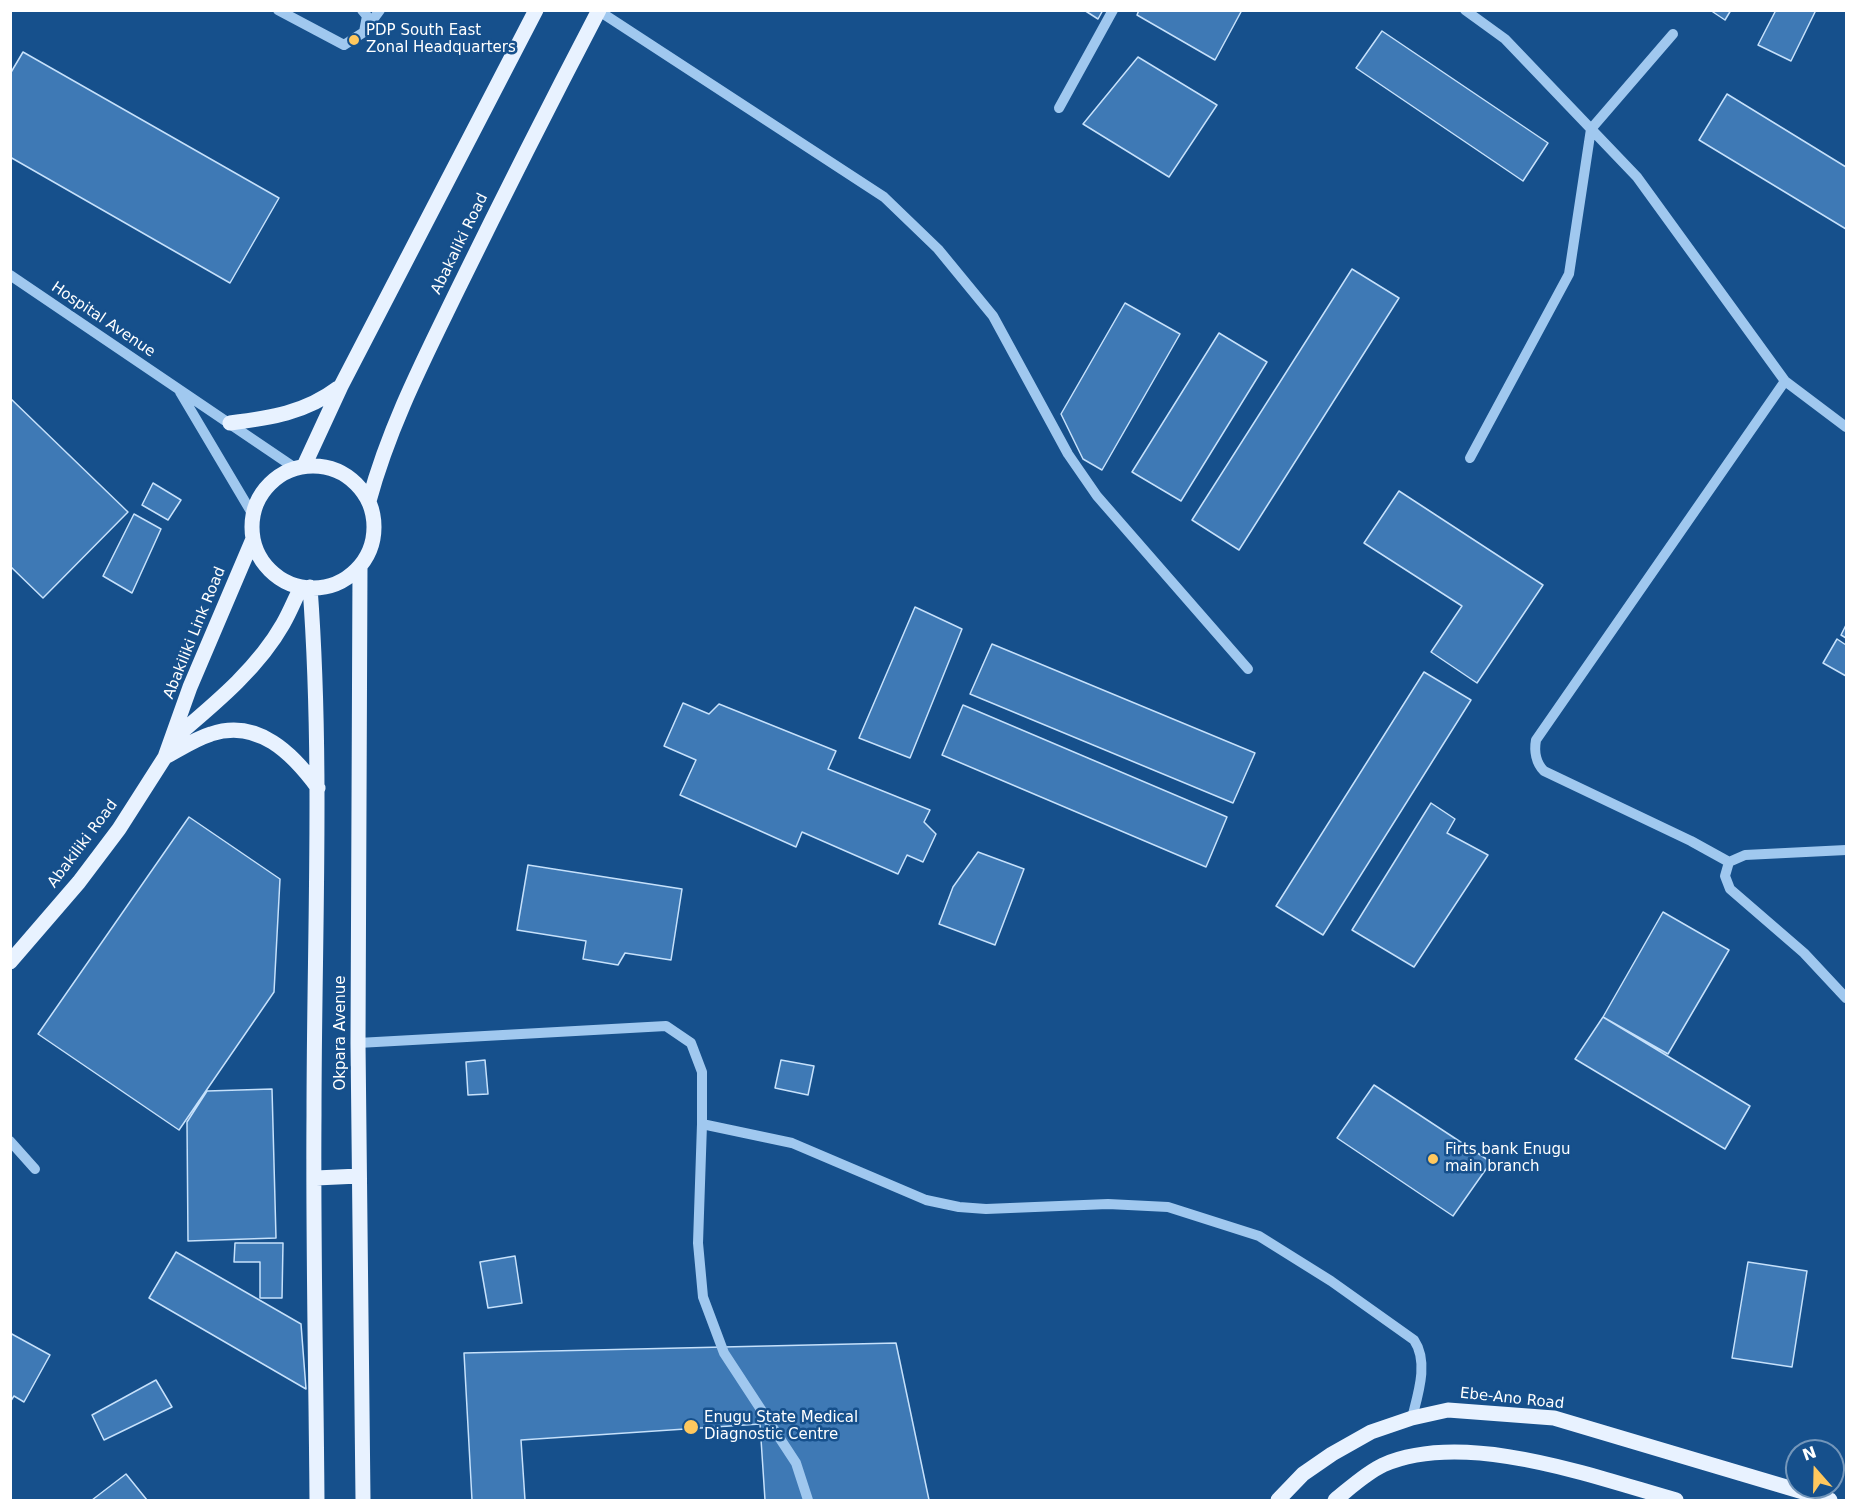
<!DOCTYPE html>
<html>
<head>
<meta charset="utf-8">
<style>
  body { margin:0 }
  #map { position:relative; width:1857px; height:1511px; overflow:hidden; background:#16508c; font-family:"DejaVu Sans",sans-serif }
  canvas { display:block }
  .frame { position:absolute; inset:0; border:12px solid #fff; pointer-events:none }
  .north { position:absolute; left:1785px; top:1439px; width:60px; height:60px; box-sizing:border-box; background:#16508c; border:2px solid #7396ba; border-radius:50%; rotate:340deg; font-size:16px; font-weight:700; line-height:24px; text-align:center; color:#fff }
  .north::after { content:''; display:block; margin:auto; width:21px; height:27px; background:#ffc85e; clip-path:polygon(50% 0,100% 100%,50% 72%,0 100%) }
</style>
</head>
<body>
<div id="map">
<canvas width="1857" height="1511"></canvas>
<div class="frame"></div>
<div class="north">N</div>
</div>
<script>
const g = document.querySelector('canvas').getContext('2d');
g.lineJoin = 'round';
function fillPath(path, color) {
  g.fillStyle = color;
  g.fill(path, 'evenodd');
}
function strokePath(path, color, width, dash) {
  g.strokeStyle = color;
  g.lineWidth = width;
  g.lineCap = dash ? 'butt' : 'round';
  g.setLineDash(dash || []);
  g.stroke(path);
}
function write(font, color, halo, rows, align = 'center') {
  g.font = font + ' "DejaVu Sans",sans-serif';
  g.lineWidth = 5;
  g.setLineDash([]);
  g.textBaseline = 'middle';
  g.strokeStyle = halo;
  g.fillStyle = color;
  for (const [text, x, y, turn = 0] of rows) {
    g.save();
    g.translate(x, y);
    g.rotate((+turn || 0) * Math.PI / 180);
    g.textAlign = isNaN(turn) ? turn : align;
    if (halo) g.strokeText(text, 0, 0);
    g.fillText(text, 0, 0);
    g.restore();
  }
}
const building = new Path2D(`
  M1084 10H1103L1098 19Z
  M1139 10H1242L1215 60 1137 15Z
  M1710 10H1731L1725 20Z
  M1776 10H1816L1791 61 1758 45Z
  M1382 31 1548 143 1523 181 1356 68Z
  M23 52 279 198 230 283 10 157V74Z
  M1138 57 1217 105 1169 177 1083 124Z
  M1727 94 1846 167V229L1699 140Z
  M1352 269 1399 298 1239 550 1192 520Z
  M1125 303 1180 334 1102 470 1083 459 1061 414Z
  M1219 333 1267 362 1181 501 1132 472Z
  M10 398 128 512 43 598 10 566Z
  M153 483 181 500 168 520 142 505Z
  M1399 491 1543 585 1477 683 1431 652 1462 606 1364 543Z
  M134 514 161 529 132 593 103 576Z
  M915 607 962 629 910 758 859 738Z
  M1846 625V638L1841 635Z
  M1837 639 1846 645V676L1823 663Z
  M992 644 1255 753 1233 803 970 694Z
  M1424 672 1471 700 1323 935 1276 906Z
  M683 703 709 714 719 704 836 751 828 769 930 810 924 822 936 834 923 862 907 855 898 874 802 832 796 847 680 795 696 760 664 746Z
  M963 705 1227 817 1206 867 942 755Z
  M1431 803 1455 819 1447 833 1488 855 1414 967 1352 930Z
  M189 817 280 879 274 992 179 1130 38 1034Z
  M978 852 1024 869 995 945 939 924 953 887Z
  M528 865 682 889 671 960 625 953 618 965 583 959 586 941 517 930Z
  M1663 912 1729 950 1668 1054 1603 1017Z
  M1603 1017 1750 1106 1725 1149 1575 1059Z
  M485 1060 488 1094 468 1095 466 1062Z
  M781 1060 814 1066 808 1095 775 1088Z
  M1374 1085 1491 1162 1453 1216 1337 1138Z
  M272 1089 276 1238 188 1241 187 1122 207 1091Z
  M235 1243H283L282 1298H260V1262H234Z
  M176 1252 301 1324 306 1389 149 1298Z
  M515 1256 522 1303 488 1308 480 1262Z
  M1748 1262 1807 1271 1792 1367 1732 1358Z
  M10 1333 50 1355 24 1402 14 1396 10 1402Z
  M896 1343 929 1500H472L464 1353Z
  M156 1380 172 1407 104 1440 92 1415Z
  M760 1424 765 1500H525L521 1440Z
  M126 1474 147 1500H92Z`);
fillPath(building, '#3e79b5');
strokePath(building, '#c6e1fb', 1.5);
strokePath(new Path2D(`
  M278 10 344 45 364 32 367 16 362 10
  M1465 10 1505 39 1637 177 1785 381 1846 427
  M599 11 884 197 938 249 993 316 1068 454 1097 496 1248 669
  M366 29 380 10
  M1059 108 1113 10
  M10 275 295 468
  M1785 381 1536 740C1534 751 1536 763 1544 771L1691 841 1729 862 1745 855 1846 850
  M180 392 253 515
  M1470 458 1569 274 1591 129 1673 34
  M1729 862 1725 876 1730 889 1804 953 1846 998
  M358 1043 666 1026 691 1043 702 1072V1124L792 1143 926 1200 959 1207 986 1209 1108 1204 1168 1207 1259 1236 1331 1281 1414 1340C1429 1362 1418 1394 1412 1418
  M702 1124 698 1243 703 1297 724 1353 796 1463 808 1500
  M10 1141 35 1169`), '#a0c8ef', 10);
strokePath(new Path2D(`
  M230 423C270 418 305 413 338 388
  M252 527a61 61 0 1 1 122 0a61 61 0 1 1-122 0Z
  M304 466 341 386 536 10
  M369 501C389 427 424 359 457 291 503 197 550 104 599 10
  M360 566 358 1043 363 1500
  M310 587C323 763 314 939 314 1115 313 1243 316 1372 317 1500
  M172 740C212 706 257 670 283 624 290 612 295 599 301 587
  M165 757C180 749 195 739 211 734 258 718 293 754 318 788
  M10 962 79 882 119 829 165 757 190 687 253 539
  M316 1178 359 1176
  M1278 1500 1303 1474 1332 1454 1371 1432 1412 1418 1448 1410 1554 1418 1830 1500
  M1335 1500C1350 1488 1366 1473 1383 1465 1465 1429 1594 1477 1676 1500`), '#e8f2ff', 15);
for (const [x, y, r, color] of [
  [354,40,6,"#ffc85e"],
  [1433,1159,6,"#ffc85e"],
  [691,1427,8,"#ffc85e"]
]) {
  const dot = new Path2D();
  dot.arc(x, y, r, 0, 2 * Math.PI);
  g.fillStyle = color;
  g.fill(dot);
  strokePath(dot, '#16508c', 2);
}
write('15px', '#fff', '#16508c', [
  ["PDP South East",366,31],
  ["Zonal Headquarters",366,48],
  ["Firts bank Enugu",1445,1150],
  ["main branch",1445,1167],
  ["Enugu State Medical",704,1418],
  ["Diagnostic Centre",704,1435]
], 'left');
write('15px', '#fff', '#16508c', [
  ["Abakaliki Road",460,244,-64],
  ["Hospital Avenue",103,320,34],
  ["Abakiliki Link Road",195,633,-68],
  ["Abakiliki Road",83,844,-53],
  ["Okpara Avenue",341,1033,-90],
  ["Ebe-Ano Road",1512,1399,6]
]);
</script>
</body>
</html>
